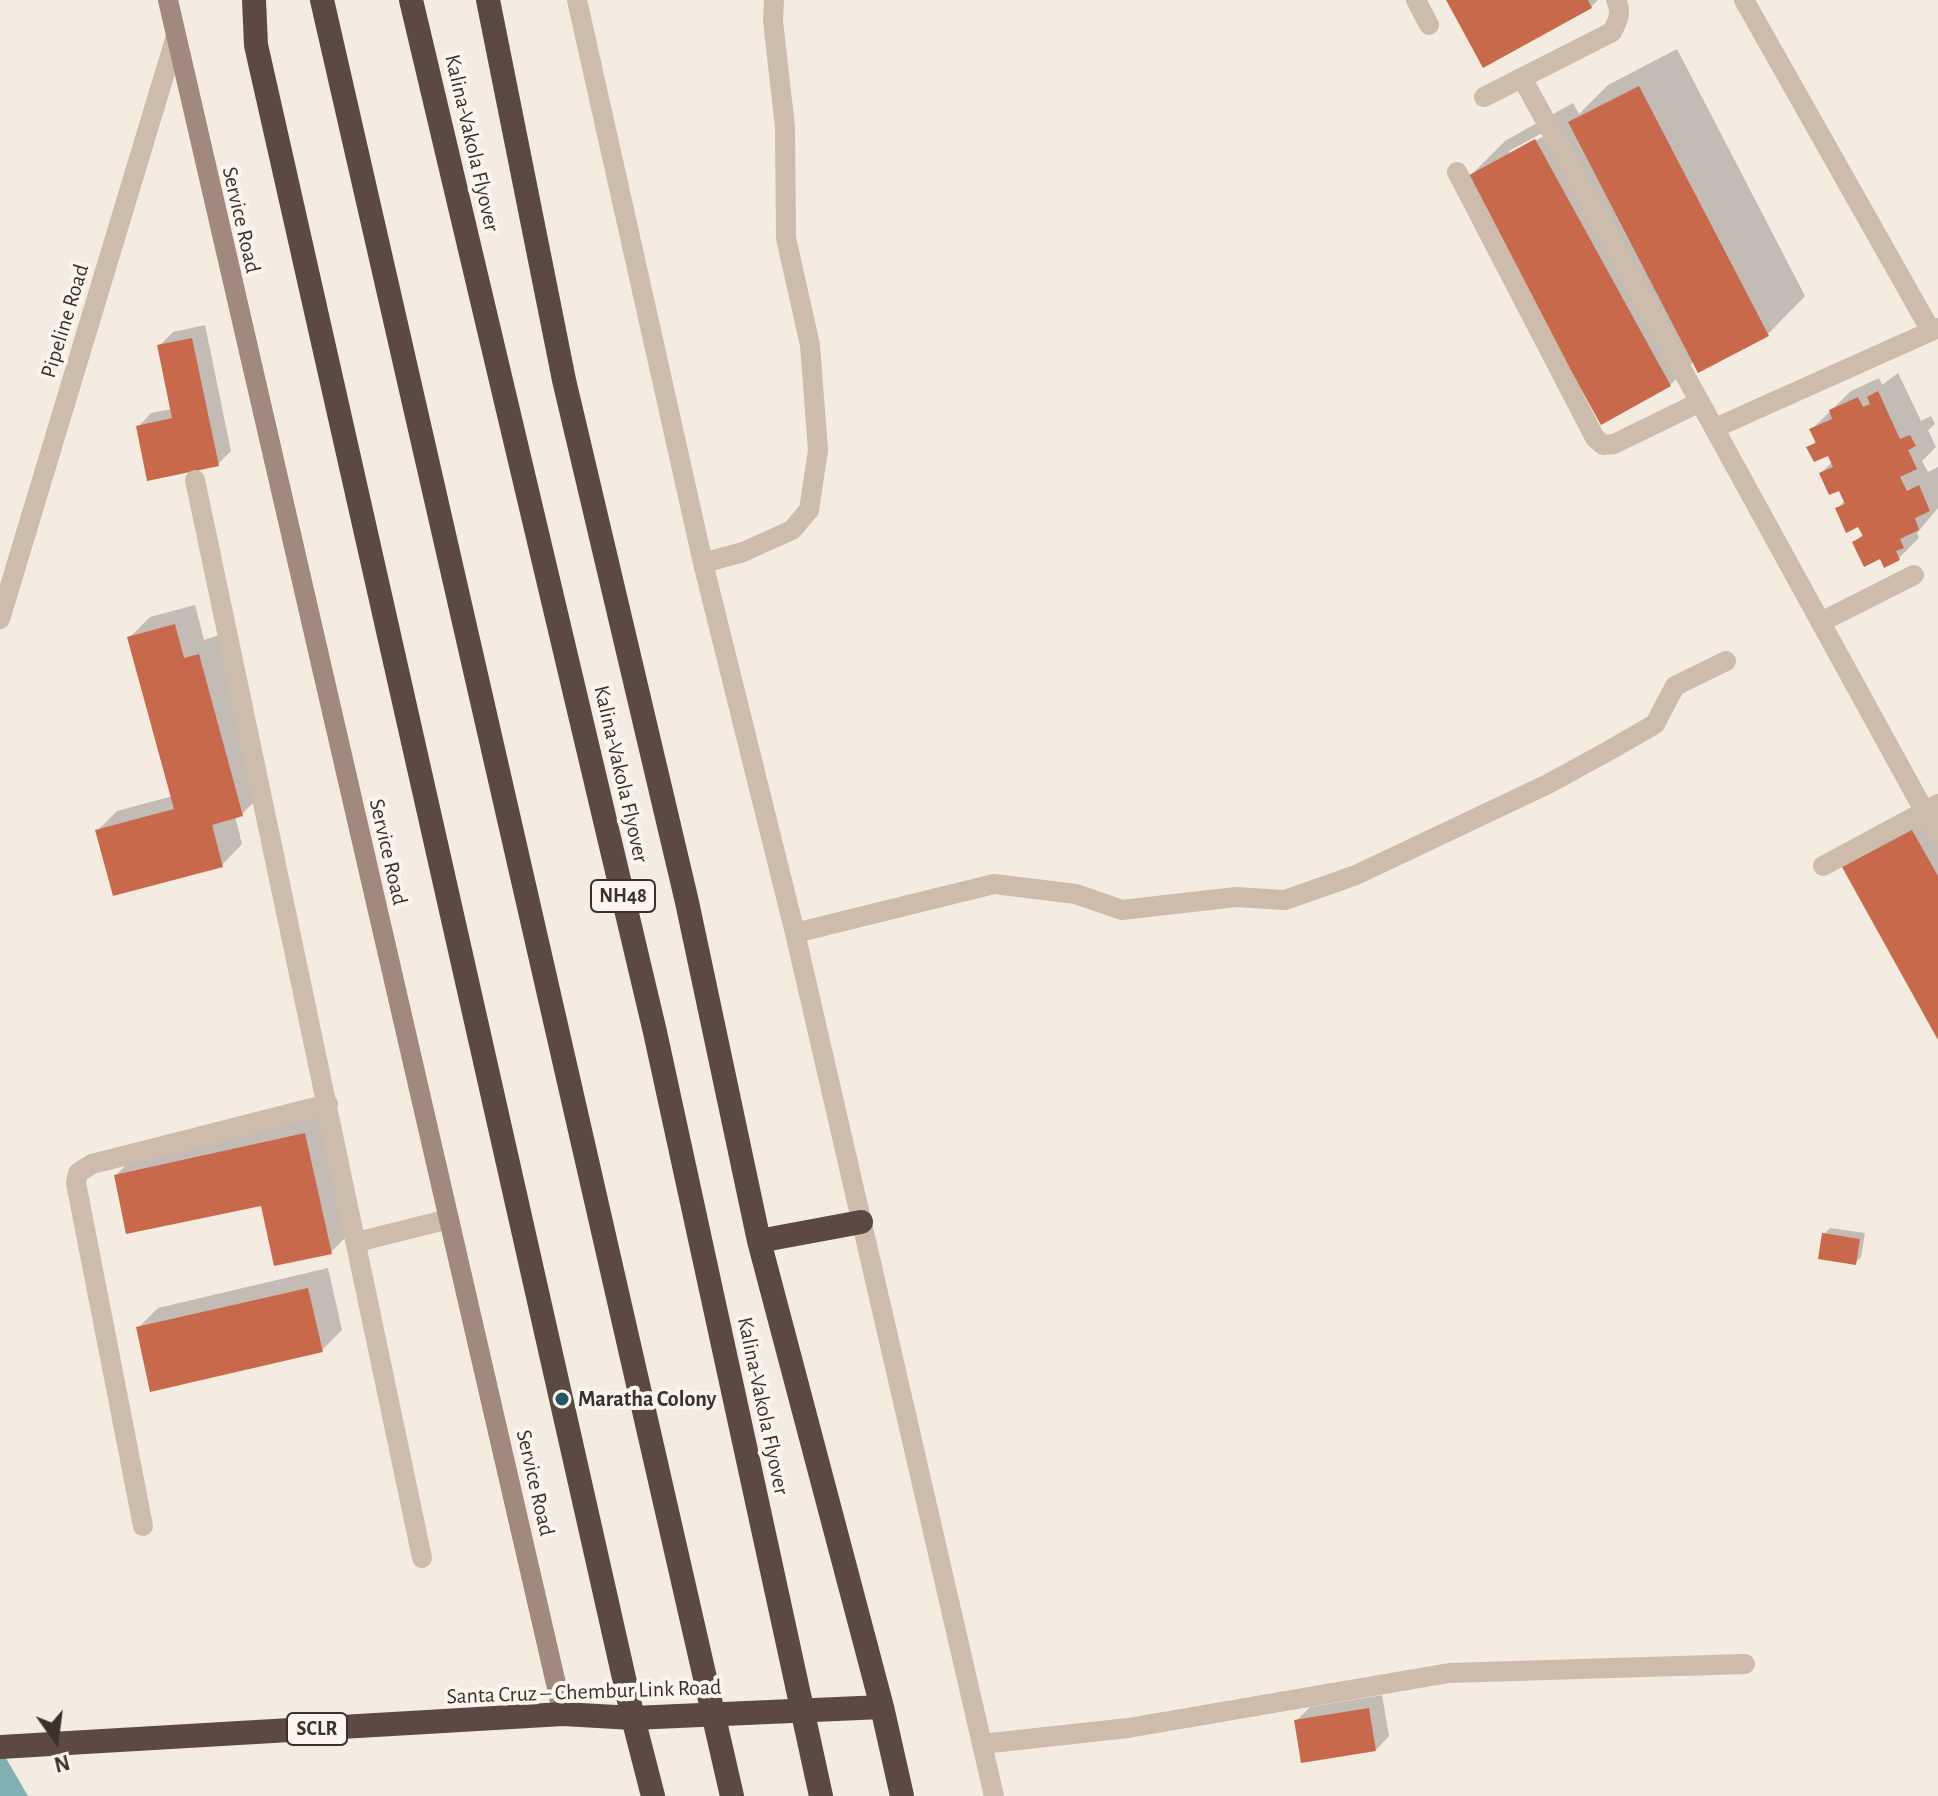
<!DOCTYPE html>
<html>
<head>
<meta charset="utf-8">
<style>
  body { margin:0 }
  #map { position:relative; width:1938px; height:1796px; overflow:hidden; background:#f4ebe1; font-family:"Alegreya Sans",sans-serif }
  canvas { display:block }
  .north { position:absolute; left:16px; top:1700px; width:80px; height:80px; -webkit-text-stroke:6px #fbf5ee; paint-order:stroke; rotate:166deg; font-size:22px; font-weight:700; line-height:32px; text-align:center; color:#3b302b }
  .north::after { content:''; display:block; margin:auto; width:28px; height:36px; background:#3b302b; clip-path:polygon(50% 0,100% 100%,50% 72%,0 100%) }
</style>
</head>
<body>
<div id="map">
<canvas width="1938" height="1796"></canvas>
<div class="north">N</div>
</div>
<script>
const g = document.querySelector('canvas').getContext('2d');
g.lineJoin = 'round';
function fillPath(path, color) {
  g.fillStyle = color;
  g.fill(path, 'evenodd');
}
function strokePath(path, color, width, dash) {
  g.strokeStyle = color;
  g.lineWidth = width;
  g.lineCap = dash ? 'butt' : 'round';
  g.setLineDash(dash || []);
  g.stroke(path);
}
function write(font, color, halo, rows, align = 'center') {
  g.font = font + ' "Alegreya Sans",sans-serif';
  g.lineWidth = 8;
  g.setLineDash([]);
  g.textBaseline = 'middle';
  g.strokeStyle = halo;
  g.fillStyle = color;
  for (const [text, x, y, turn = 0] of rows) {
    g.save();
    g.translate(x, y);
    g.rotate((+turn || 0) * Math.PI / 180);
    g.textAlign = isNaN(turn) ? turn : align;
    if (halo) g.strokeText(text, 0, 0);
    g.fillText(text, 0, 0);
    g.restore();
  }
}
fillPath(new Path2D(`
  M0 1748 28 1796H0Z`), '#7fb0b2');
fillPath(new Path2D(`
  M1448 0H1598L1591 7Z
  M1677 49 1805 296 1768 334 1694 361 1670 385 1467 179 1505 141 1573 103 1579 114 1608 85ZM1542 133 1544 136 1509 156V151Z
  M205 325 231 451 218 464 138 427 151 413 172 409 159 346 173 332Z
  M1898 373 1921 421 1931 416 1935 424 1928 430 1936 447 1922 461 1928 472 1938 467V508L1917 533 1919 538 1899 558 1881 557 1855 542 1864 533 1859 524 1837 509 1845 500 1840 488 1821 473 1833 461 1829 453 1809 447 1817 440 1812 429 1851 391 1879 378 1882 385Z
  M195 605 204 640 219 635 262 794 242 814 235 816 242 844 222 865 97 831 117 811 173 796 129 638 150 617Z
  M1938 806V1036L1844 868 1871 841Z
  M325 1114 351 1232 331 1252 263 1203 116 1175 136 1155Z
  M1830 1228 1865 1233 1861 1257 1855 1263 1824 1234Z
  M328 1268 342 1330 322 1350 138 1328 158 1308Z
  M1382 1695 1389 1736 1376 1750 1297 1720 1310 1707Z`), '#0003');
fillPath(new Path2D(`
  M1446 0H1588L1592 8 1483 68Z
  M1639 86 1769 336 1698 373 1568 122Z
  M1535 139 1671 386 1601 425 1464 178Z
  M192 338 219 466 147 481 136 426 172 418 157 345Z
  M1878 391 1900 439 1910 435 1916 446 1908 450 1917 469 1900 477 1907 491 1919 485 1930 511 1915 518 1919 530 1900 539 1904 548 1896 551 1900 560 1884 568 1880 559 1864 567 1852 542 1863 536 1858 527 1846 533 1835 508 1845 504 1839 491 1829 495 1819 473 1833 467 1828 456 1814 462 1806 447 1816 443 1809 429 1832 419 1829 410 1858 397 1863 407 1870 404 1867 397Z
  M175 624 184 658 199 654 243 816 212 825 223 867 113 896 95 830 174 809 127 637Z
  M1912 830 1938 876V1040L1842 867Z
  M305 1133 332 1254 274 1266 261 1206 126 1234 114 1175Z
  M1822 1233 1860 1239 1856 1265 1818 1259Z
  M308 1288 323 1352 150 1392 136 1327Z
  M1369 1708 1376 1751 1301 1763 1294 1720Z`), '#c8694b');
strokePath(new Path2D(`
  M195 480 422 1558
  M357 1242 449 1219
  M143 1526 76 1183 78 1173 92 1164 328 1104`), '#cdbbac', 20);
strokePath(new Path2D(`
  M577 0 703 563 795 933 994 1796
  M1416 0 1429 25
  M1744 0 1931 331
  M1522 78 1938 836
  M1484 97 1612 32C1618 21 1622 11 1616 0
  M1457 172 1595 438 1603 445 1614 444 1700 402
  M1715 428 1938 328
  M703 563 743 552 792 530 809 510 818 450 810 345 786 238 785 127 773 21 774 0
  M0 619 176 36
  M1821 622 1914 575
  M1823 866 1938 804
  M795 933 994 884 1076 894 1122 910 1236 897 1285 900 1356 875 1548 784 1610 750 1655 724 1675 686 1726 661
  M982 1744 1128 1728 1449 1673 1745 1664`), '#cdbbac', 20);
strokePath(new Path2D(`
  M168 0 563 1714`), '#a18a7d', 20);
strokePath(new Path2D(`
  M254 0 256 45 633 1718 653 1796
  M488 0 564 380 687 902 759 1241 882 1707 902 1796
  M759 1241 861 1222
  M0 1747 563 1714 633 1718 882 1707`), '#5c4a42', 24);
strokePath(new Path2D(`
  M322 0 732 1796
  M411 0 655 1032 821 1796`), '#5c4a42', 24);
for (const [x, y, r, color] of [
  [562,1399,8,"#1f5a5e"]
]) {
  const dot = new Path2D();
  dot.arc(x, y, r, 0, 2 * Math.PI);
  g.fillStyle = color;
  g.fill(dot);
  strokePath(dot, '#fbf5ee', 3);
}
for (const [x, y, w] of [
  [623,896,64],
  [317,1729,60]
]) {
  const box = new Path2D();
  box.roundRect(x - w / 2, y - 16, w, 32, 6);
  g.fillStyle = '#fbf5ee';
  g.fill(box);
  strokePath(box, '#3b302b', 2);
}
write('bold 20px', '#3b302b', null, [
  ["NH48",623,896],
  ["SCLR",317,1729]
]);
write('22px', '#3b302b', '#fbf5ee', [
  ["Kalina-Vakola Flyover",472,143,77],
  ["Service Road",241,220,77],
  ["Pipeline Road",65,321,-73],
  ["Kalina-Vakola Flyover",621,774,77],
  ["Service Road",388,852,77],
  ["Kalina-Vakola Flyover",763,1406,78],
  ["Service Road",535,1483,77],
  ["Santa Cruz – Chembur Link Road",584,1692,-2]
]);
write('bold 22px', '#3b302b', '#fbf5ee', [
  ["Maratha Colony",578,1399]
], 'left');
</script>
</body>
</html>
